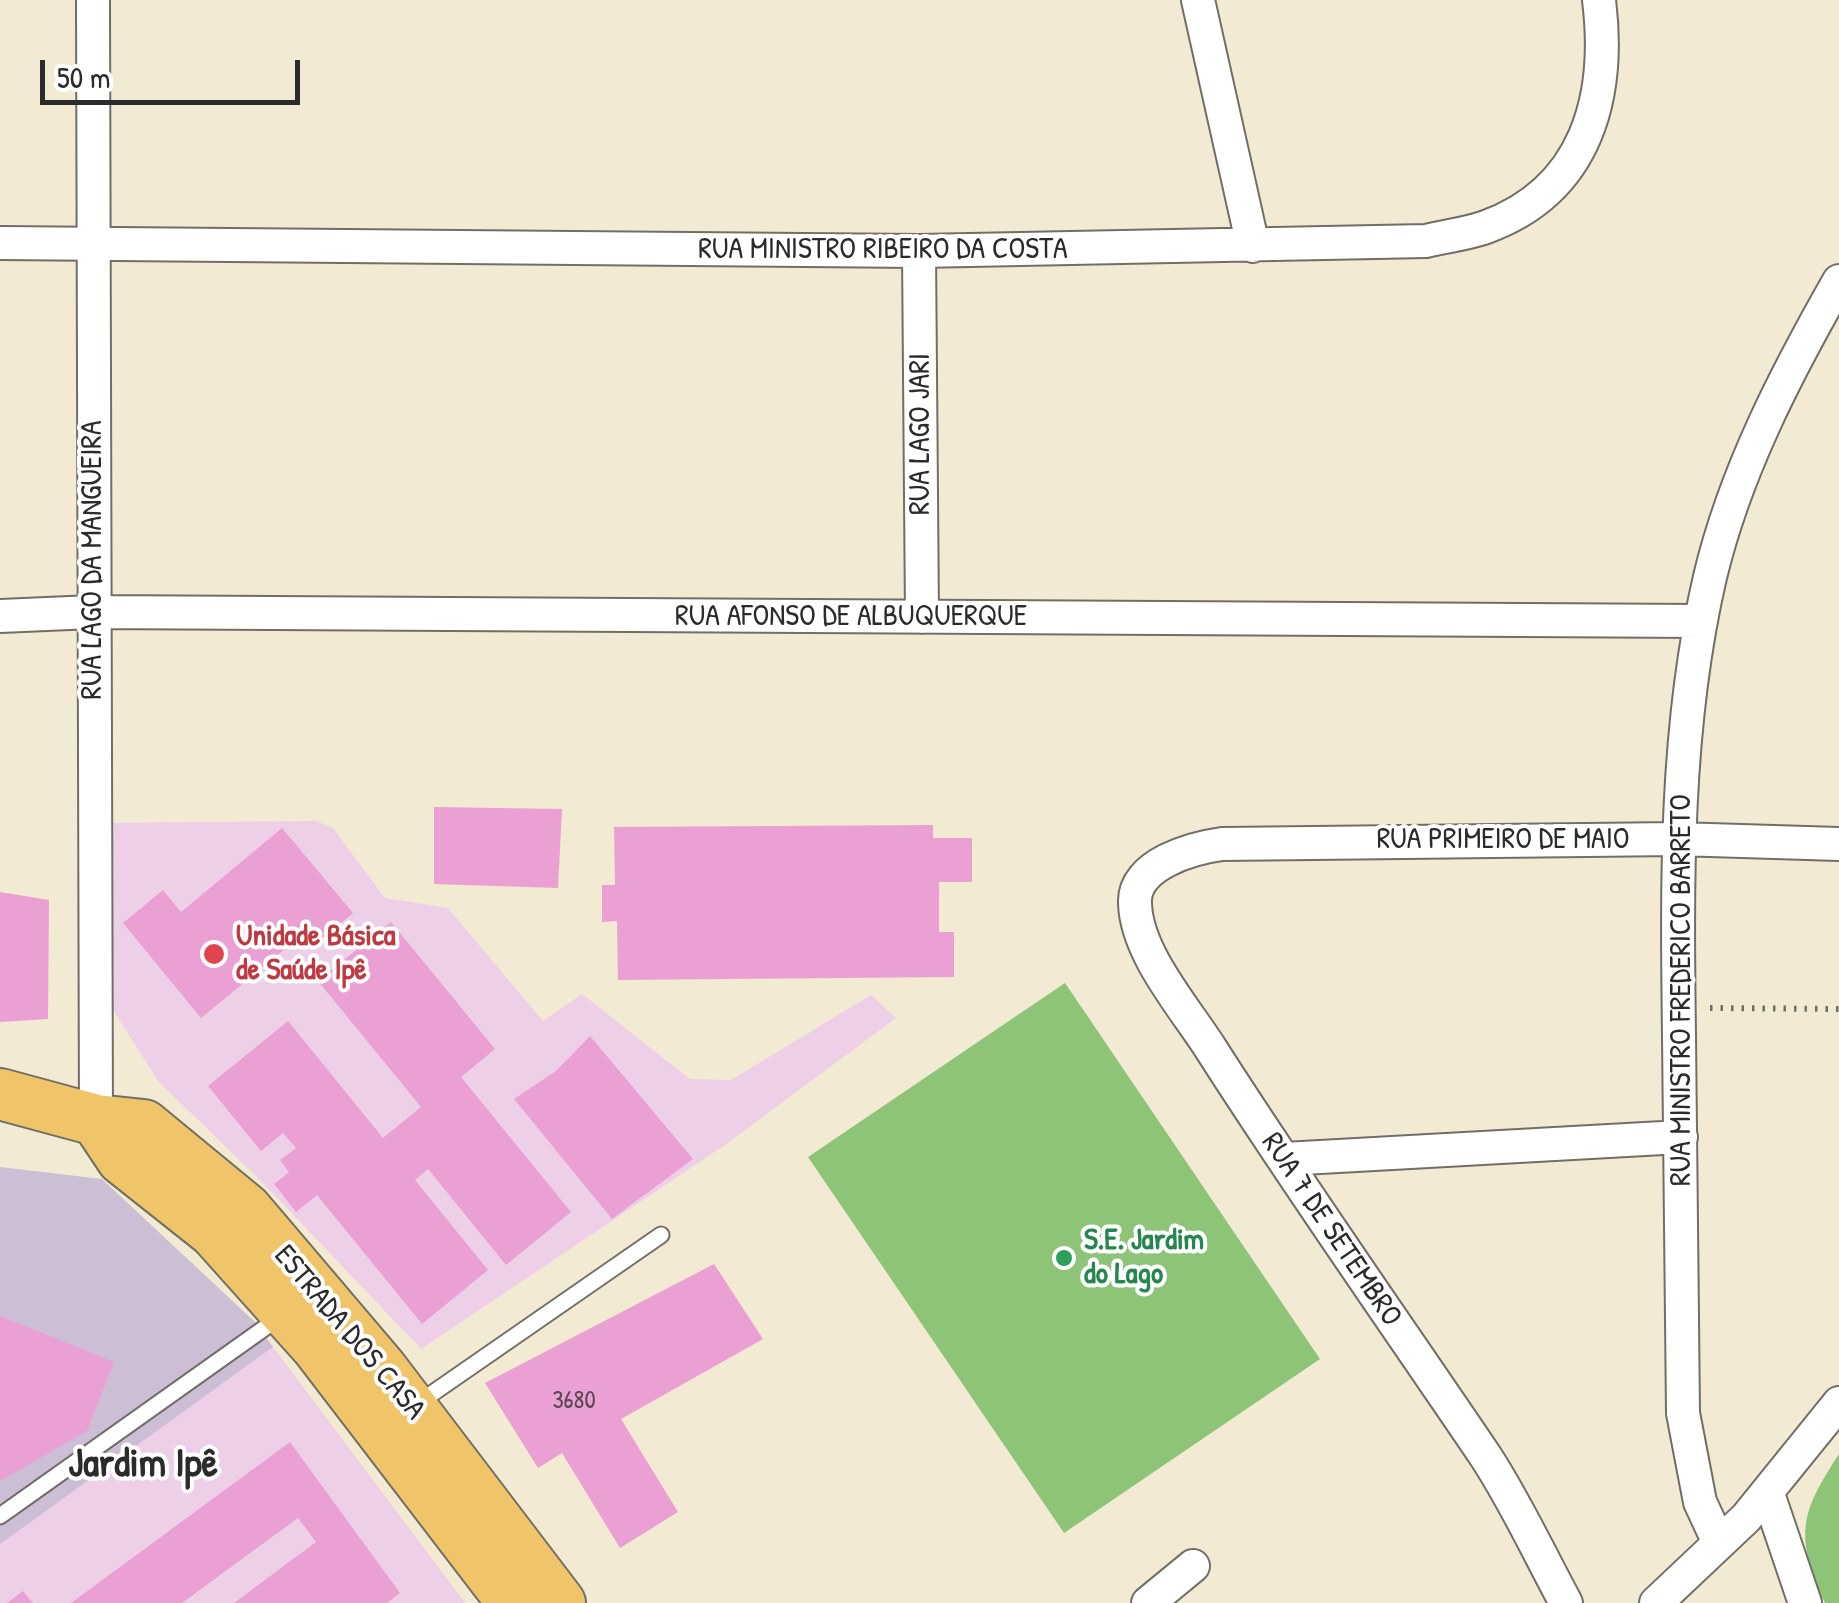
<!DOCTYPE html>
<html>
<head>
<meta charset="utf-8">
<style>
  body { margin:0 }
  #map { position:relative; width:1839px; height:1603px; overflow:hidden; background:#f2ead3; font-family:"Patrick Hand",sans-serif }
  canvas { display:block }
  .scale { position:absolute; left:40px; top:60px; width:260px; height:45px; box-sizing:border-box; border:5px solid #2b2b2b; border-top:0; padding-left:12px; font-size:30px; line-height:35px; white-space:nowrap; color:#2b2b2b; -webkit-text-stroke:8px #fff; paint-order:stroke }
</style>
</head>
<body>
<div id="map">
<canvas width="1839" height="1603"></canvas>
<div class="scale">50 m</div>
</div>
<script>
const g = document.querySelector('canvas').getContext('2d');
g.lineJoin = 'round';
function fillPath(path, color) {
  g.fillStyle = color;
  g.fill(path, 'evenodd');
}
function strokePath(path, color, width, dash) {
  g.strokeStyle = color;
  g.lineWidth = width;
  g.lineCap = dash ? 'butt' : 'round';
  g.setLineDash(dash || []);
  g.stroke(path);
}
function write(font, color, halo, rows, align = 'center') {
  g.font = font + ' "Patrick Hand",sans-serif';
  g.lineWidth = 8;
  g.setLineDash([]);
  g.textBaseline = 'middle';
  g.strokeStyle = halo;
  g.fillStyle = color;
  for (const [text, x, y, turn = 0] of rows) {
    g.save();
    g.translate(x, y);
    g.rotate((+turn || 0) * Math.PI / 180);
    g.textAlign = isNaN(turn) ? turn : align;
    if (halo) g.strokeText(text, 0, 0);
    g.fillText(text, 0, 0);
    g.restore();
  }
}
fillPath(new Path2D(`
  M316 821 333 828 385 898 448 908 543 1021 582 994 690 1079 731 1080 871 995 896 1018 725 1145 421 1349 264 1184 158 1081 113 1010 110 823Z
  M273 1347 465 1603H0V1543Z`), '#edd0e8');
fillPath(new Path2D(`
  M0 1167 102 1179 255 1322 273 1347 0 1544Z`), '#ccbed4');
fillPath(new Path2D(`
  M1065 983 1320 1359 1064 1533 808 1157Z
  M1839 1454V1603H1825C1795 1535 1799 1515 1839 1454Z`), '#8dc477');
fillPath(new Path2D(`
  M434 807 562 809 558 888 434 884Z
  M933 825V838H972V882H939V932H954V977L618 980 617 921 602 922V885H615L614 827Z
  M282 828 353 913 313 946 303 934 201 1018 123 923 163 890 181 912Z
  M0 892 49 900 48 1019 0 1022Z
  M391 922 495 1049 461 1077 571 1212 506 1265 428 1169 415 1180 488 1270 422 1324 317 1195 296 1212 274 1184 289 1172 280 1160 296 1148 283 1133 261 1151 208 1086 288 1021 383 1138 421 1107 318 981Z
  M590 1036 693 1159 612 1219 514 1099 556 1071Z
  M714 1264 763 1339 621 1419 678 1512 620 1548 562 1453 538 1468 485 1383Z
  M0 1316 114 1362 87 1431 0 1481Z
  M290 1442 400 1593 387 1603H234L316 1542 298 1518 182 1603H71Z
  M23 1591 33 1603H7Z`), '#eba0d3');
const lane = new Path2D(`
  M417 1404 661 1235
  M0 1516 280 1317`);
const street = new Path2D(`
  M93 0 96 1120
  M1198 0 1253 246
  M0 243 919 251 1426 241C1446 236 1467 234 1486 227 1587 190 1611 97 1599 0
  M919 251 922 617
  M0 616 93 612 1701 621
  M1284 1159 1681 1137
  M1768 1494 1805 1603
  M1719 1543 1700 1502 1683 1413C1682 1288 1681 1162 1679 1036 1677 882 1675 728 1710 577 1735 472 1786 374 1839 281
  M1148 1603 1193 1566
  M1566 1603C1540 1555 1516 1503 1486 1457 1394 1321 1299 1187 1211 1049 1185 1008 1136 953 1135 903 1133 864 1193 848 1222 844L1677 839 1839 844
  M1656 1603 1746 1518 1839 1403`);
const primary = new Path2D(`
  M0 1094 96 1120 144 1125 246 1209 382 1369 560 1603
  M96 1120 122 1159 214 1232 317 1347 513 1603`);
strokePath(lane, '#716e66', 19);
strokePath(street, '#716e66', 36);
strokePath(primary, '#716e66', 54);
strokePath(new Path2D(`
  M1710 1008 1839 1009`), '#716e66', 6, [2.5, 8]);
strokePath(lane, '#fff', 15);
strokePath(street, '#fff', 32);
strokePath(primary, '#f0c469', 50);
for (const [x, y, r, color] of [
  [214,954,12,"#e0444e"],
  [1064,1258,10,"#2e9e5b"]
]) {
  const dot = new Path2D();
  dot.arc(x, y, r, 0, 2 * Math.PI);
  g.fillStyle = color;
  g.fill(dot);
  strokePath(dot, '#fff', 4);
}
write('25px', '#5b4855', null, [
  ["3680",574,1401]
]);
write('30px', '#2b2b2b', '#fff', [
  ["RUA MINISTRO RIBEIRO DA COSTA",883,250],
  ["RUA LAGO JARI",921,434,-90],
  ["RUA LAGO DA MANGUEIRA",93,560,-90],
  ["RUA AFONSO DE ALBUQUERQUE",851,617],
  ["RUA PRIMEIRO DE MAIO",1503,840],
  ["RUA MINISTRO FREDERICO BARRETO",1682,990,-90],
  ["RUA 7 DE SETEMBRO",1331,1230,56],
  ["ESTRADA DOS CASA",349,1333,50]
]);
write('bold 30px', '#be3a42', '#fff', [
  ["Unidade Básica",236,937],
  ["de Saúde Ipê",236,971]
], 'left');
write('bold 30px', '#27864d', '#fff', [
  ["S.E. Jardim",1084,1241],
  ["do Lago",1084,1275]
], 'left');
write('bold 40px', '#2b2b2b', '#fff', [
  ["Jardim Ipê",143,1465]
]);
</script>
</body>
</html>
